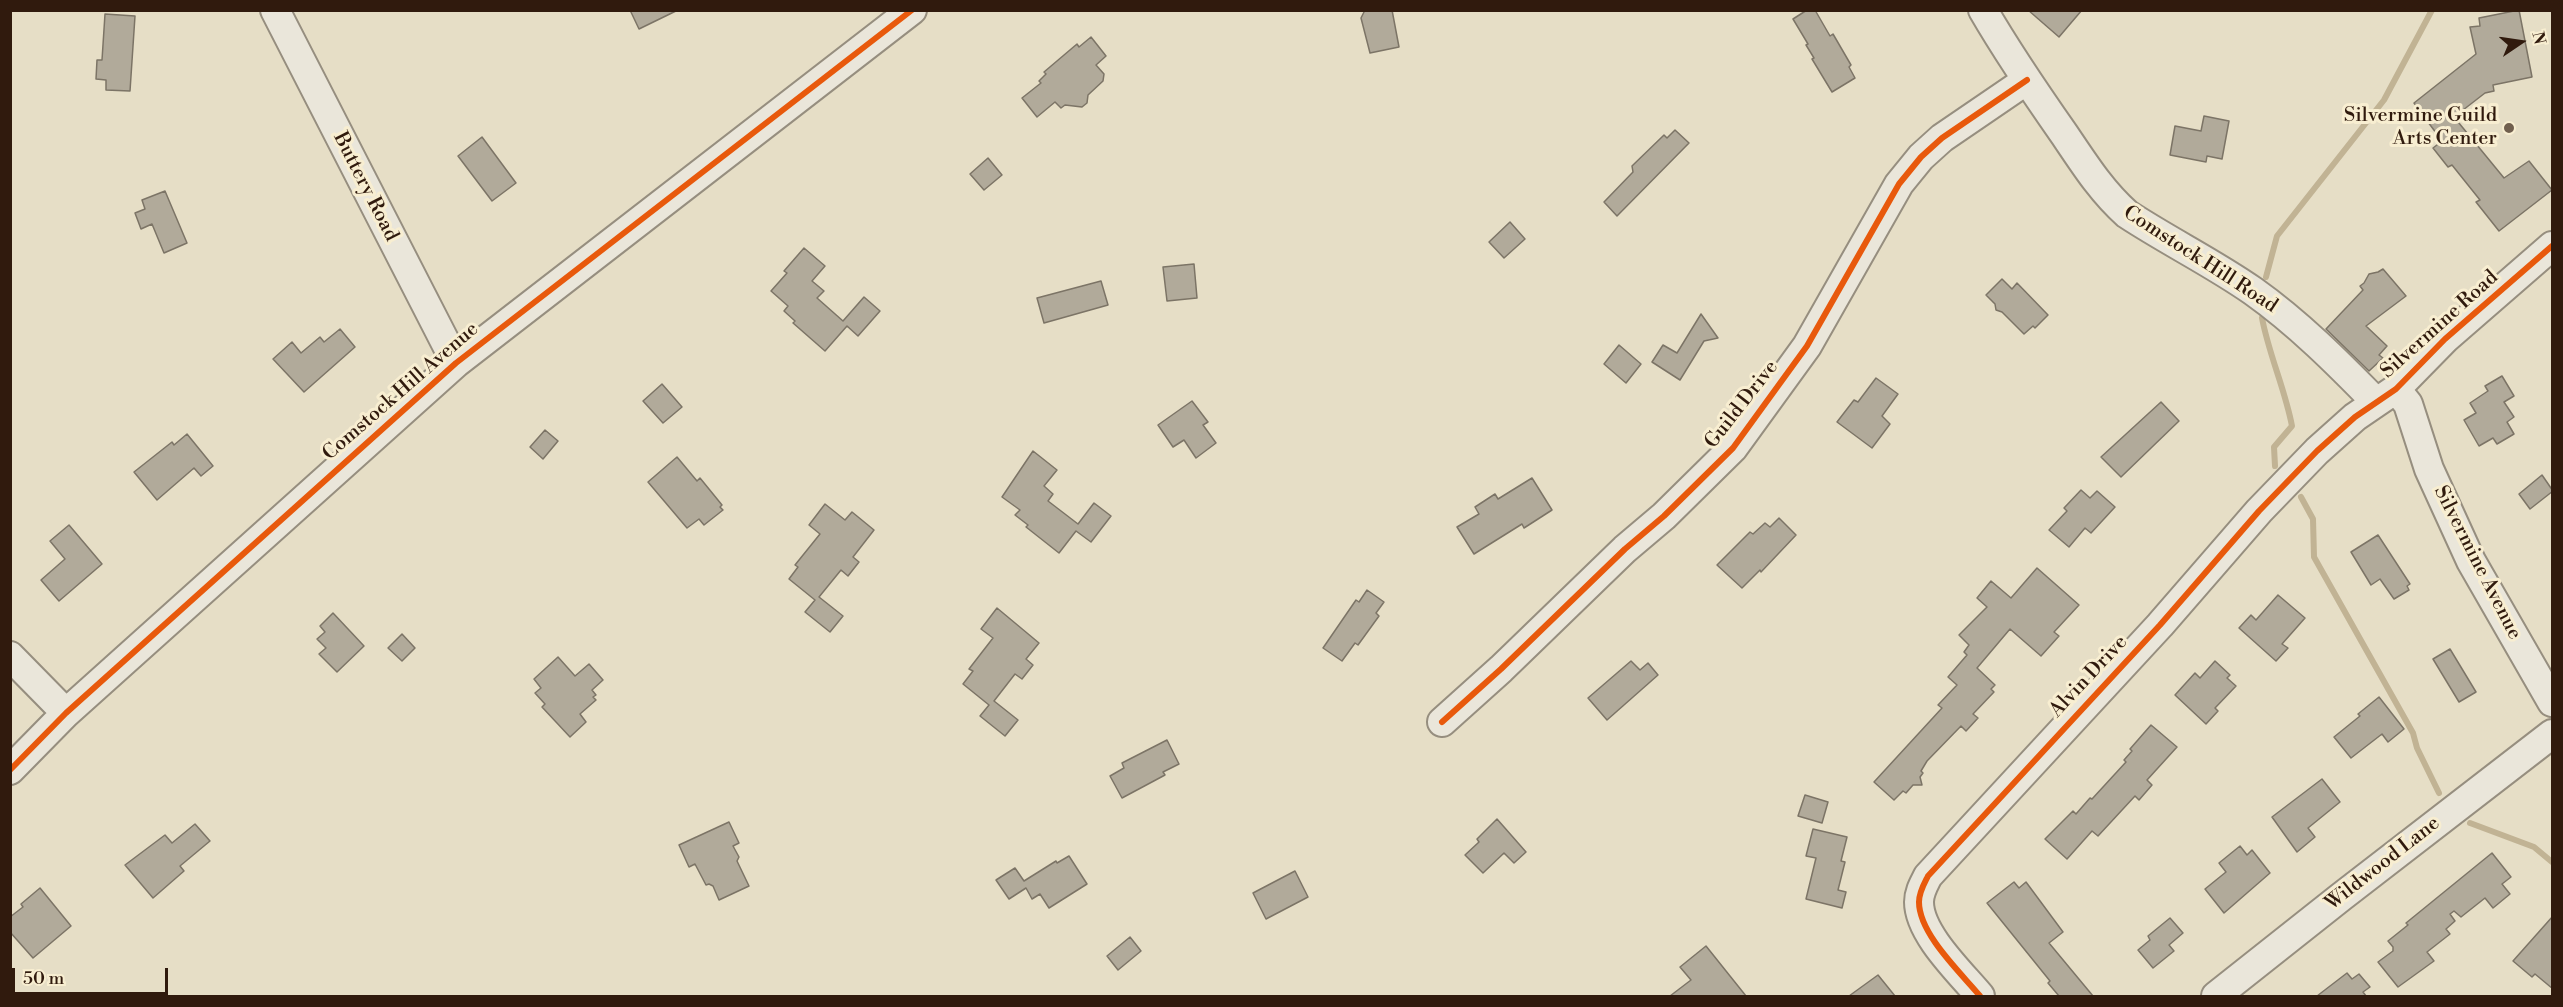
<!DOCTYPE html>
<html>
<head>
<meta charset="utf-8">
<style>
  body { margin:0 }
  #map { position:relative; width:2563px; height:1007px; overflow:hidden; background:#e6dec6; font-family:"Libre Bodoni",serif }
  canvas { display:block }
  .frame { position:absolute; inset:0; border:12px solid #301a0d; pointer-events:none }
  .north { position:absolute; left:2491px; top:12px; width:60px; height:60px; -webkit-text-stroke:4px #f8eed1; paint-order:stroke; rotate:77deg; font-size:16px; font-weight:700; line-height:24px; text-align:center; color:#301a0d }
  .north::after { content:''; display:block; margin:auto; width:21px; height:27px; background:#301a0d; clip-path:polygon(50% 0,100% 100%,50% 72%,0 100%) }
  .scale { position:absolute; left:12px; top:968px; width:156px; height:27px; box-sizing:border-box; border:3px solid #301a0d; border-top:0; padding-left:8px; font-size:18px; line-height:21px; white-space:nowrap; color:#301a0d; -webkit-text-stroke:4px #f8eed1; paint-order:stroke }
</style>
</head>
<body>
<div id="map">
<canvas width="2563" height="1007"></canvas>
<div class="frame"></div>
<div class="north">N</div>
<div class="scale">50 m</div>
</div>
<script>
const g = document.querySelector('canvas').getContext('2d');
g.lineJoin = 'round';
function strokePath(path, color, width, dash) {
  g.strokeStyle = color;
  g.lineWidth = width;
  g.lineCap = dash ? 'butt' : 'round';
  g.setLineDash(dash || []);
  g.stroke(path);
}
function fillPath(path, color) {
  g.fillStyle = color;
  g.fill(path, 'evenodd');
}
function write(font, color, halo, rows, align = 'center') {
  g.font = font + ' "Libre Bodoni",serif';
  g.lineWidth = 6;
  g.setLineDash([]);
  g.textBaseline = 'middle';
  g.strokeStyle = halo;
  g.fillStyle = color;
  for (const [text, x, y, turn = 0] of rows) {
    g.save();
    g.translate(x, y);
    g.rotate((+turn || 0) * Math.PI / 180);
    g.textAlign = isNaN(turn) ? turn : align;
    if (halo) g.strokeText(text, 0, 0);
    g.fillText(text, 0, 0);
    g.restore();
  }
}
strokePath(new Path2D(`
  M2266 277 2277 236 2384 100 2432 10
  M2262 318C2269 355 2285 389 2292 426L2274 447 2275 466
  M2301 497 2313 519 2314 557 2413 733 2417 748 2439 793
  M2470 823 2534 847 2552 862`), '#c1b394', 6);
const building = new Path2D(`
  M630 10H678L639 29Z
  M1365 10H1392L1399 47 1370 53 1361 18Z
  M1807 10H1815L1830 36 1833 34 1851 65 1849 67 1855 78 1832 92 1812 59 1814 58 1806 45 1808 44 1793 19Z
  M2028 10H2082L2059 37Z
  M2519 10 2532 77 2493 85 2494 91 2485 93 2454 117 2504 178 2529 161 2552 190 2499 231 2476 202 2480 200 2452 165 2448 167 2433 148 2442 141 2414 103 2476 54 2470 27 2480 26 2479 18Z
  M105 14 135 16 130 91 106 90V80L96 79 97 60H102Z
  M1091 37 1106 56 1096 65 1104 74 1103 81 1088 95 1087 103 1082 107 1065 105 1061 108 1055 102 1037 117 1022 98 1041 83 1039 81 1046 74 1044 72 1077 44 1079 47Z
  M2204 116 2229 121 2222 159 2207 156 2206 162 2170 155 2175 126 2201 131Z
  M1675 130 1689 143 1617 216 1604 202 1633 172 1632 166 1664 135 1667 138Z
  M482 137 516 183 492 201 458 156Z
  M988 158 1002 175 984 190 970 174Z
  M165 191 187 243 164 253 152 224 141 229 135 213 145 209 142 200Z
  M1510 222 1525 239 1504 258 1489 242Z
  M804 248 825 266 812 281 824 291 817 298 843 321 864 297 880 311 858 336 847 326 825 351 793 323 795 321 784 311 788 306 771 291 787 273 784 271Z
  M1194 264 1197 298 1167 301 1163 267Z
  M2383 269 2406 296 2366 326 2387 346 2379 355 2383 358 2369 371 2326 329 2363 290 2360 286 2364 283 2369 274 2378 272Z
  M2002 279 2012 289 2017 283 2048 315 2035 328 2033 326 2024 334 2002 312 1996 310 1995 304 1986 295Z
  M1101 281 1108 305 1044 323 1037 298Z
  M1701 314 1718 338 1704 341 1680 380 1652 362 1663 345 1677 353Z
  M340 329 355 347 304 392 273 359 292 342 301 353 320 337 324 342Z
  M1619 345 1641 364 1626 383 1604 364Z
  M2502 376 2514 396 2504 402 2514 417 2507 422 2514 434 2497 444 2493 438 2479 446 2464 420 2476 413 2470 403 2488 391 2485 386Z
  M1876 378 1898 394 1882 416 1890 424 1872 448 1837 422 1854 400 1858 402Z
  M662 384 682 407 663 423 643 401Z
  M1192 401 1208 422 1203 425 1216 443 1196 458 1184 440 1173 447 1158 425Z
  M2161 402 2179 421 2121 477 2101 457Z
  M545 430 558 441 543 459 530 447Z
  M187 434 213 466 201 476 194 468 157 500 134 472 172 442 174 445Z
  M1033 451 1057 470 1044 486 1053 494 1048 501 1078 524 1094 503 1111 516 1091 542 1076 531 1059 553 1026 527 1028 525 1015 515 1020 510 1002 497Z
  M677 457 697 481 700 478 722 505 720 507 723 510 704 525 699 519 687 528 648 482Z
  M2542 475 2553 491 2530 509 2519 494Z
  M1532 478 1552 510 1524 528 1522 524 1474 554 1457 527 1479 514 1475 507 1495 494 1498 499Z
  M2081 490 2090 498 2097 491 2115 507 2091 533 2085 528 2069 547 2049 530 2067 511 2064 508Z
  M825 504 845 520 852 512 874 530 853 557 859 562 848 576 841 570 819 597 843 616 830 632 805 612 815 600 789 579 798 567 795 565 820 534 809 525Z
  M1779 518 1796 535 1761 572 1760 570 1742 588 1717 565 1750 532 1753 534 1765 523 1770 527Z
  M69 525 102 564 59 601 41 580 65 559 50 541Z
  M2378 535 2410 584 2407 586 2409 590 2394 599 2380 579 2371 585 2351 552Z
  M2037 568 2079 605 2054 632 2059 636 2041 656 2010 629 1977 668 1995 685 1991 689 1994 692 1973 714 1978 718 1966 731 1961 726 1927 761 1921 771 1923 773 1920 777 1922 785H1913L1906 793 1903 791 1894 800 1874 782 1942 708 1938 705 1957 685 1948 677 1967 655 1964 652 1969 645 1959 635 1987 607 1977 598 1991 581 2011 598Z
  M1367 590 1384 602 1376 613 1379 616 1358 645 1355 643 1342 661 1323 648 1356 600 1359 602Z
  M2278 595 2305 618 2282 644 2288 648 2276 661 2239 628 2251 615 2256 620Z
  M997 608 1039 643 1026 659 1033 665 1022 679 1015 674 994 701 1018 720 1005 736 980 716 989 705 963 684 973 671 969 669 993 638 981 629Z
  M333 613 364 646 337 672 319 654 326 648 317 639 325 632 320 626Z
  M402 634 415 648 402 661 388 648Z
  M2450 649 2476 692 2459 702 2433 659Z
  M558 657 575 676 589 664 603 680 592 690 596 695 593 697 596 700 580 714 586 722 570 737 542 707 545 704 535 693 541 688 534 679Z
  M1631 661 1640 670 1648 663 1658 675 1607 720 1588 698Z
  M2215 661 2230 675 2227 678 2236 686 2215 708 2218 711 2206 724 2175 695 2195 673 2200 678Z
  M2379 697 2404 729 2388 742 2382 734 2351 758 2334 737 2360 716 2358 714Z
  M2151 725 2177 747 2147 780 2152 785 2139 800 2135 796 2098 836 2092 831 2067 859 2045 839 2073 811 2076 814 2090 798 2092 799 2126 762 2124 760 2132 751 2130 749Z
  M1167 740 1179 764 1163 772 1165 775 1122 798 1110 776 1124 768 1122 763Z
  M2322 779 2340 802 2308 828 2315 837 2297 852 2272 817Z
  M1805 795 1828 802 1822 823 1798 816Z
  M1497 819 1526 852 1514 863 1504 853 1483 873 1465 855 1479 842 1477 839Z
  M729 822 739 843 733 846 739 857 737 861 749 886 719 900 713 886 709 884 706 885 695 864 689 867 679 845Z
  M195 824 210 841 180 866 184 871 153 898 125 865 165 835 172 843Z
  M1813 829 1847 837 1841 861 1845 862 1838 890 1846 892 1842 908 1806 899 1816 858 1806 856Z
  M2240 846 2247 855 2252 850 2270 873 2224 913 2205 889 2226 872 2219 863Z
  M2492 853 2511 877 2502 884 2510 894 2493 908 2485 898 2461 917 2454 911 2450 914 2455 921 2446 929 2450 934 2427 952 2434 961 2398 987 2378 962 2393 951V947L2388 941 2408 925 2406 923Z
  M1069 856 1087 884 1049 908 1040 894 1032 899 1026 888 1009 899 996 880 1015 868 1024 881 1056 861 1057 863Z
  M1295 871 1308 897 1266 919 1253 893Z
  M2014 882 2019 888 2026 882 2063 932 2049 943 2093 996H2059L2048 983 2050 981 1987 903Z
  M40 888 71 926 33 958 10 932V917L23 907 21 904Z
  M2553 916V989L2535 974 2532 977 2513 961Z
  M2170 918 2183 933 2169 945 2174 951 2153 968 2138 950 2150 940 2148 936Z
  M1130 937 1141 951 1118 970 1107 956Z
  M1706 946 1746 996H1670L1691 980 1680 967Z
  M2347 973 2352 979 2359 974 2370 987 2363 992 2366 996H2317Z
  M1878 975 1895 996H1849Z`);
fillPath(building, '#b1aa9a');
strokePath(building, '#7c7466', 1.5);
const minor = new Path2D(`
  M275 10 456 363
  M1983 10C2008 53 2036 94 2064 134 2083 162 2101 191 2127 214 2168 241 2213 263 2253 291 2298 323 2338 363 2376 402
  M2396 389 2408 404 2429 469 2471 561 2552 702
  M10 656 66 713
  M1442 722 1501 669 1625 549 1664 516 1733 448 1807 346 1899 184 1921 157 1942 138 2027 80
  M10 770 66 713 456 363 912 10
  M1980 996C1961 973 1919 934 1919 902 1919 892 1924 884 1928 876L2160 625 2259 511 2317 451 2355 417 2396 389 2445 339 2552 246
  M2216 996 2341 897 2552 734`);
strokePath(minor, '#968e7f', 32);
strokePath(minor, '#eae6da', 28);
strokePath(new Path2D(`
  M1442 722 1501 669 1625 549 1664 516 1733 448 1807 346 1899 184 1921 157 1942 138 2027 80
  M10 770 66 713 456 363 912 10
  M1980 996C1961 973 1919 934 1919 902 1919 892 1924 884 1928 876L2160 625 2259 511 2317 451 2355 417 2396 389 2445 339 2552 246`), '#e8590c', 6);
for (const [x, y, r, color] of [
  [2509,128,6,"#705f4e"]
]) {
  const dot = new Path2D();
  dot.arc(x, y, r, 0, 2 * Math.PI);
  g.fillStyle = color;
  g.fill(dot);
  strokePath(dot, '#f8eed1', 2);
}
write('20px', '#301a0d', '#f8eed1', [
  ["Silvermine Guild",2497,116],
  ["Arts Center",2497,139]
], 'right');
write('20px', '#301a0d', '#f8eed1', [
  ["Buttery Road",365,187,63],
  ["Comstock Hill Road",2200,260,33],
  ["Silvermine Road",2440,325,-42],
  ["Comstock Hill Avenue",401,392,-41],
  ["Guild Drive",1742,405,-52],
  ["Silvermine Avenue",2477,563,63],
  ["Alvin Drive",2089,677,-47],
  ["Wildwood Lane",2383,864,-38]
]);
</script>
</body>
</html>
